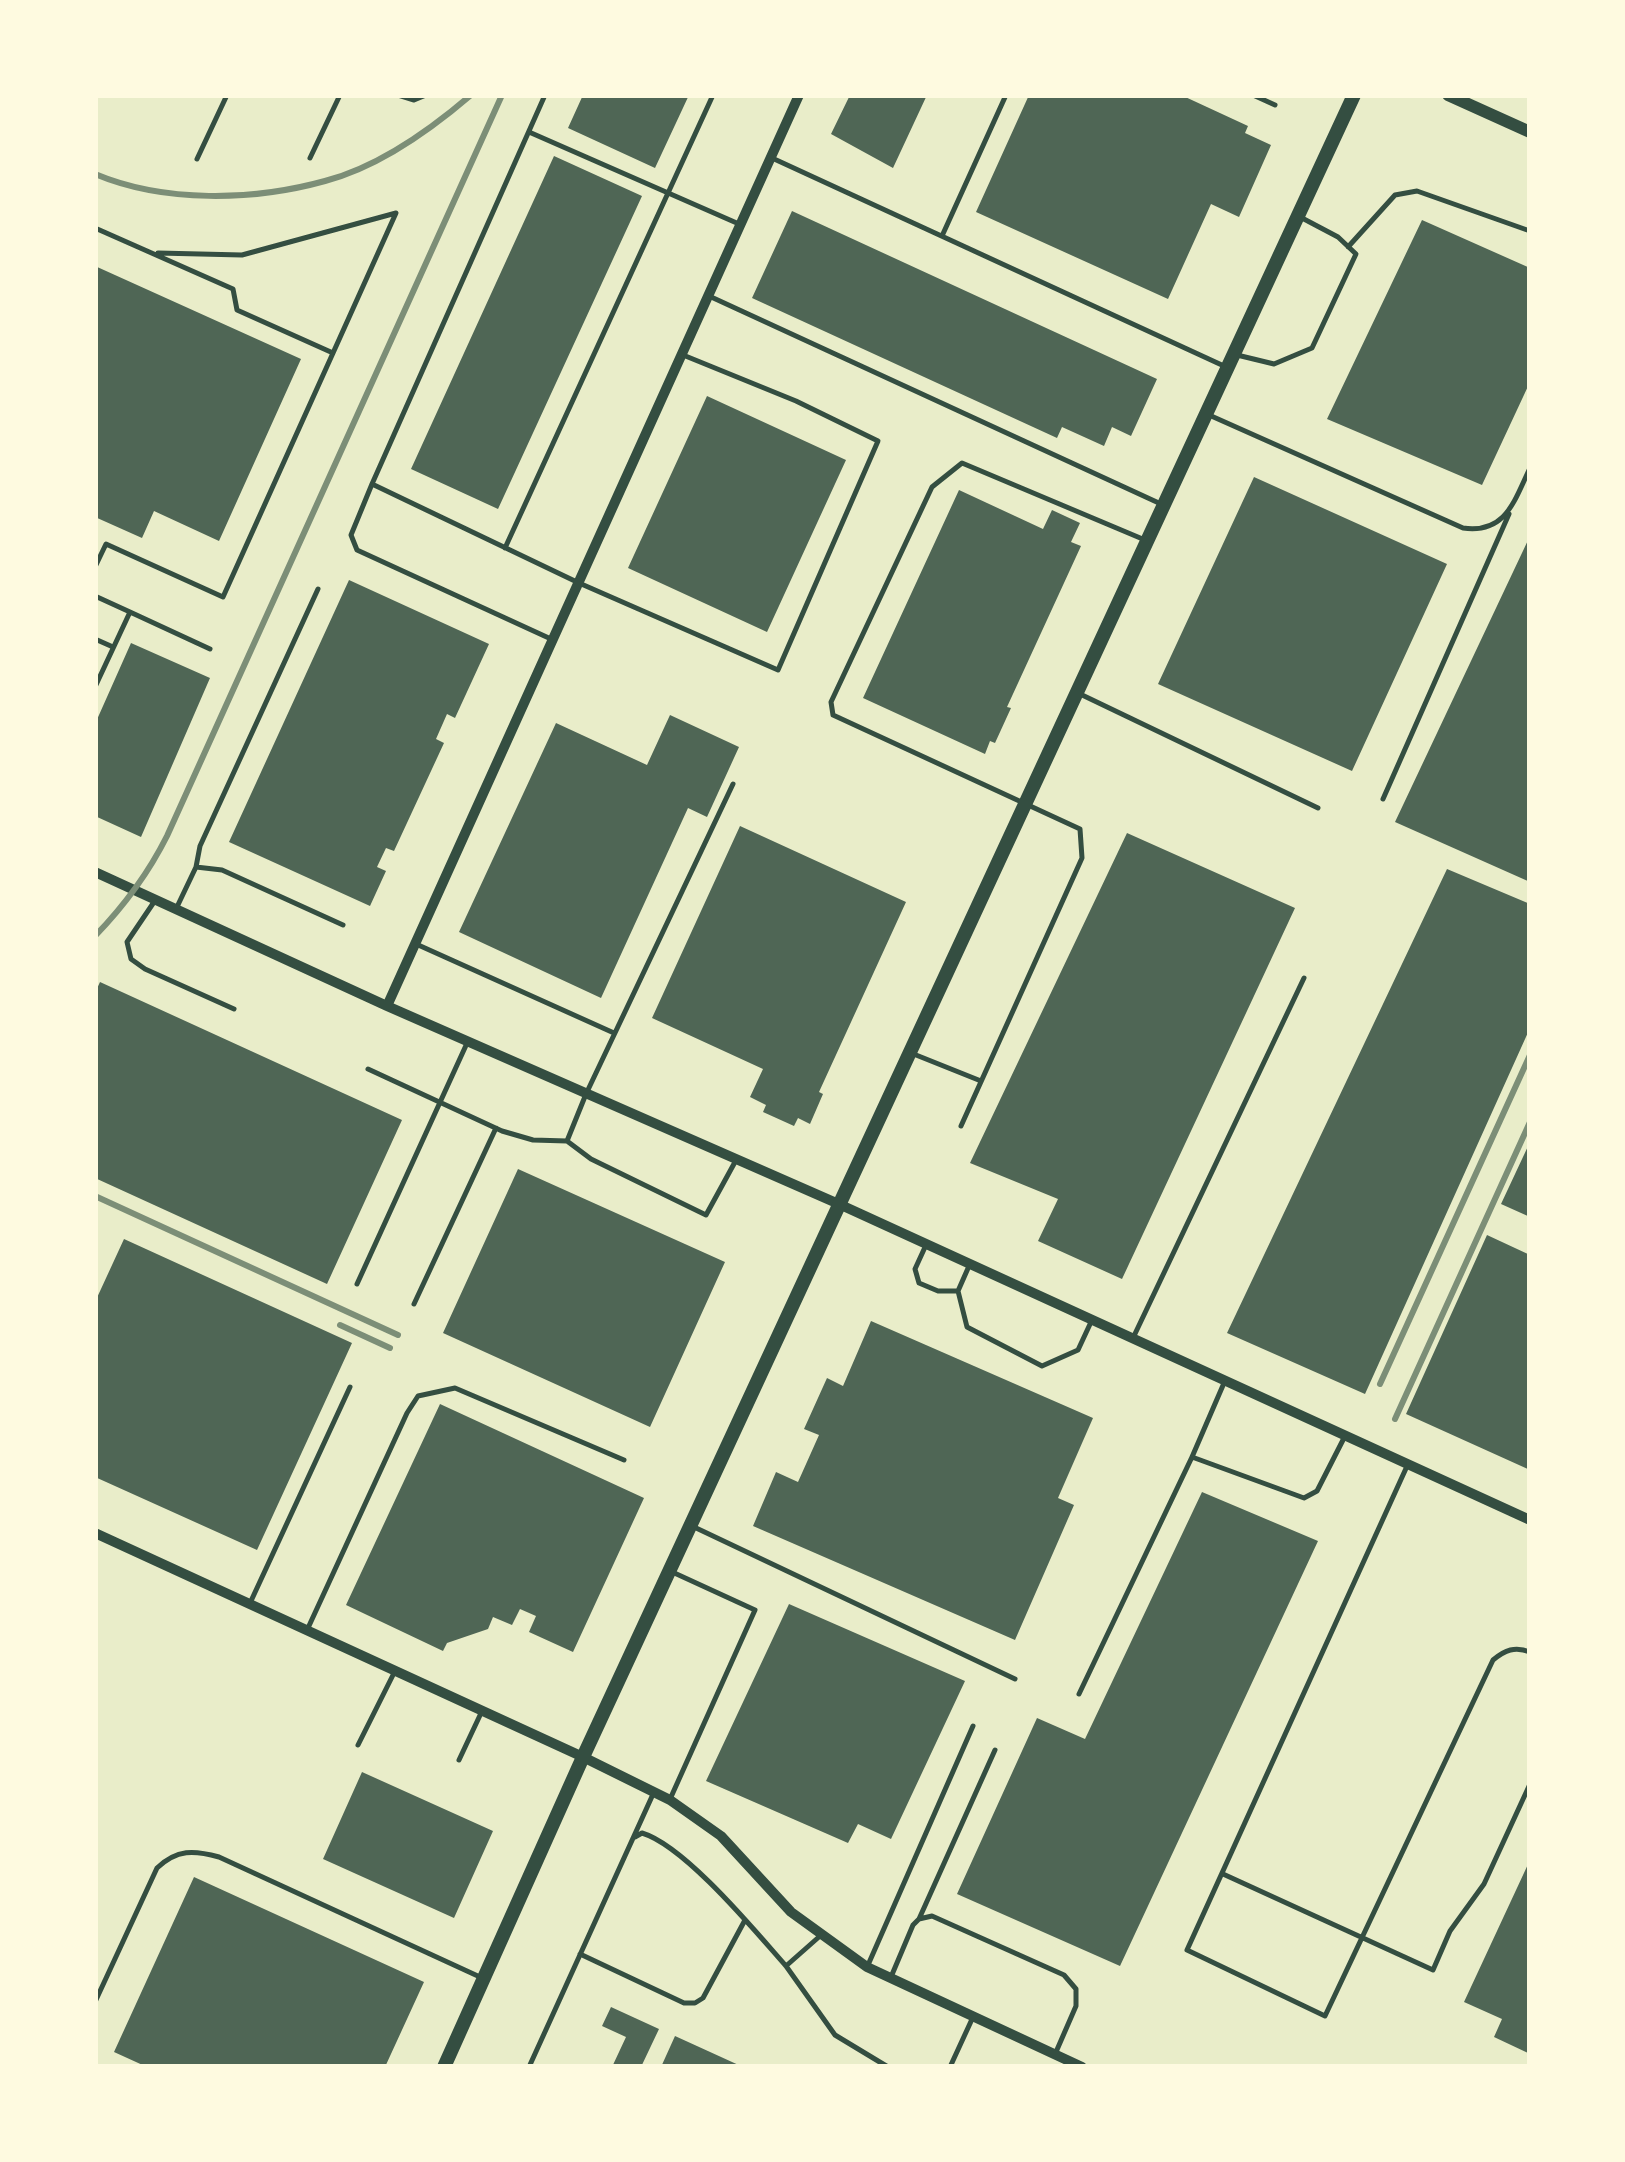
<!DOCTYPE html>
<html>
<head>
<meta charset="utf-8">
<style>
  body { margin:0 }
  #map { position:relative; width:1625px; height:2162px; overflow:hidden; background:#e9edc9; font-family:Cabin,sans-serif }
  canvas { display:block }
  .frame { position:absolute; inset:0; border:98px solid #fefae0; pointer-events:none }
</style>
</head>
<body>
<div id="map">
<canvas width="1625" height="2162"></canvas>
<div class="frame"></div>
</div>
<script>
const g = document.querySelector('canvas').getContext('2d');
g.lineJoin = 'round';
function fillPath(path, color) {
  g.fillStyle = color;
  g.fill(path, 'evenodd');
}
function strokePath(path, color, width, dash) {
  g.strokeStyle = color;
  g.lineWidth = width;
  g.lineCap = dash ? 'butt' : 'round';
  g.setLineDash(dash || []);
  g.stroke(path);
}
fillPath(new Path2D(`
  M583 95H689L655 168 568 128Z
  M850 95H927L893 168 831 134Z
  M1029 95H1181L1248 126 1245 133 1271 145 1239 217 1211 204 1168 299 976 212Z
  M554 156 642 196 498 509 411 469Z
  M792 211 1157 379 1131 436 1112 427 1104 446 1062 427 1057 438 752 298Z
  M1422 220 1530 268V382L1482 485 1327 419Z
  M95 266 301 359 219 541 154 511 142 538 95 517Z
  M707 396 846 460 767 632 628 568Z
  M1254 477 1447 564 1352 771 1158 684Z
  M959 490 1043 529 1052 510 1080 523 1071 542 1081 546 1007 707 1011 708 995 743 990 741 985 754 863 698Z
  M1530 536V882L1395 822Z
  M349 580 489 644 455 718 447 714 436 739 444 743 394 851 386 848 377 867 386 871 370 906 229 842Z
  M131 643 210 678 141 837 95 816V724Z
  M670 715 739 747 707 817 688 808 601 998 459 932 556 723 647 765Z
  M740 826 906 902 819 1092 823 1094 810 1124 798 1118 794 1126 763 1112 766 1105 750 1097 763 1069 652 1018Z
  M1127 833 1295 908 1122 1279 1038 1241 1058 1199 970 1163Z
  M1447 869 1530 904V1028L1365 1394 1227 1333Z
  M100 982 402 1120 327 1284 95 1178V993Z
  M1530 1142V1217L1501 1204Z
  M518 1169 725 1262 650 1427 443 1333Z
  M1487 1235 1530 1255V1470L1406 1414Z
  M124 1239 352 1343 257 1550 95 1477V1302Z
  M871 1321 1093 1418 1058 1498 1074 1505 1015 1640 753 1526 776 1472 798 1482 819 1435 804 1429 827 1378 843 1386Z
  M440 1404 644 1498 573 1652 529 1632 536 1616 520 1609 512 1625 493 1617 488 1629 447 1643 443 1651 346 1605Z
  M1202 1492 1318 1541 1120 1966 957 1894 1037 1718 1085 1739Z
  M789 1604 965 1681 891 1839 858 1824 848 1843 706 1781Z
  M362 1772 493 1831 454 1918 323 1859Z
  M1530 1860V2047L1528 2053 1494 2037 1502 2019 1464 2002Z
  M194 1877 424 1982 385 2067H147L114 2052Z
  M611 2007 659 2029 641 2067H612L626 2037 602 2026Z
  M675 2036 743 2067H661Z`), '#4f6655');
strokePath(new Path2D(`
  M398 95 414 100 426 95
  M545 95 372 484 579 583 778 670 878 441 796 401 683 355
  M1253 95 1275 105
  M529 132 739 224
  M310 158 340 95
  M772 158 1224 366
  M197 159 227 95
  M95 228 233 289 237 310 333 353 223 597 106 544 95 567
  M942 236 1006 95
  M1348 247 1395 195 1417 191 1530 231
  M158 253 242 255 396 213 333 353
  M709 296 1161 504
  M1237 355 1274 364 1312 348 1356 254 1338 237 1302 218
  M1209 415 1463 528C1506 534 1514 501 1530 468
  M372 484 351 535 357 550 551 639
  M505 548 713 95
  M95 596 130 612 95 687
  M130 612 210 649
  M95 639 113 647
  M1080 694 1318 808
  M733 784 586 1094 567 1141 591 1159 706 1215 735 1162
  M1383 799 1509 514
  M196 867 200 846 318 589
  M154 902 127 942 131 959 145 969 234 1009
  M176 909 196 867 222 870 343 925
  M416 944 614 1033
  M911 1053 981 1081
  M368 1069 502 1131 533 1140 567 1141
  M961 1126 1082 858 1080 829 833 715 831 702 932 487 962 463 1145 540
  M926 1245 915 1269 919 1283 938 1291H958
  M969 1266 958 1291 967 1327 1042 1366 1078 1350 1091 1322
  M357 1284 468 1041
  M414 1304 496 1128
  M1133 1338 1304 978
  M1224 1383 1192 1457 1304 1498 1317 1491 1344 1438
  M1408 1464 1187 1950 1325 2016 1493 1660C1505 1650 1515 1646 1530 1652
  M694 1527 1015 1679
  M670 1571 755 1610 671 1797
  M251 1601 350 1387
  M308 1628 407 1413 418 1396 455 1388 624 1460
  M1079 1694 1192 1457
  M358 1745 395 1671
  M459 1760 482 1711
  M635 1837 642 1833C685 1846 755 1931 786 1966L820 1936
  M1223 1874 1433 1970 1450 1931 1484 1884 1530 1784
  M919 1919 995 1750
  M580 1954 684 2003H695L703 1998 745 1920
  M868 1965 973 1726
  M786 1966 835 2035 888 2067
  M891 1977 913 1925 919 1919 932 1916 1064 1975 1076 1989V2006L1056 2052
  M95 2002 157 1868C177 1849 194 1850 219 1857L480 1977
  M529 2067 654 1792
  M950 2067 973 2017`), '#344e41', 5);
strokePath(new Path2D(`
  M95 872 387 1006 841 1205 1530 1520
  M387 1006 799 95
  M95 1533 583 1757 670 1800 721 1836 791 1912 867 1967 1082 2067`), '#344e41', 10);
strokePath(new Path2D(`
  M1448 95 1530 132`), '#344e41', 12);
strokePath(new Path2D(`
  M444 2067 583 1757 1354 95`), '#344e41', 14);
strokePath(new Path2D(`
  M95 174C164 203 253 201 325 181 379 167 429 131 471 95
  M95 936C124 906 148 874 167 836L502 95
  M95 1196 398 1335
  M340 1325 390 1348
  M1380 1384 1530 1055
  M1395 1419 1530 1122`), '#7c8e77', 6);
</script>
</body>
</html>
